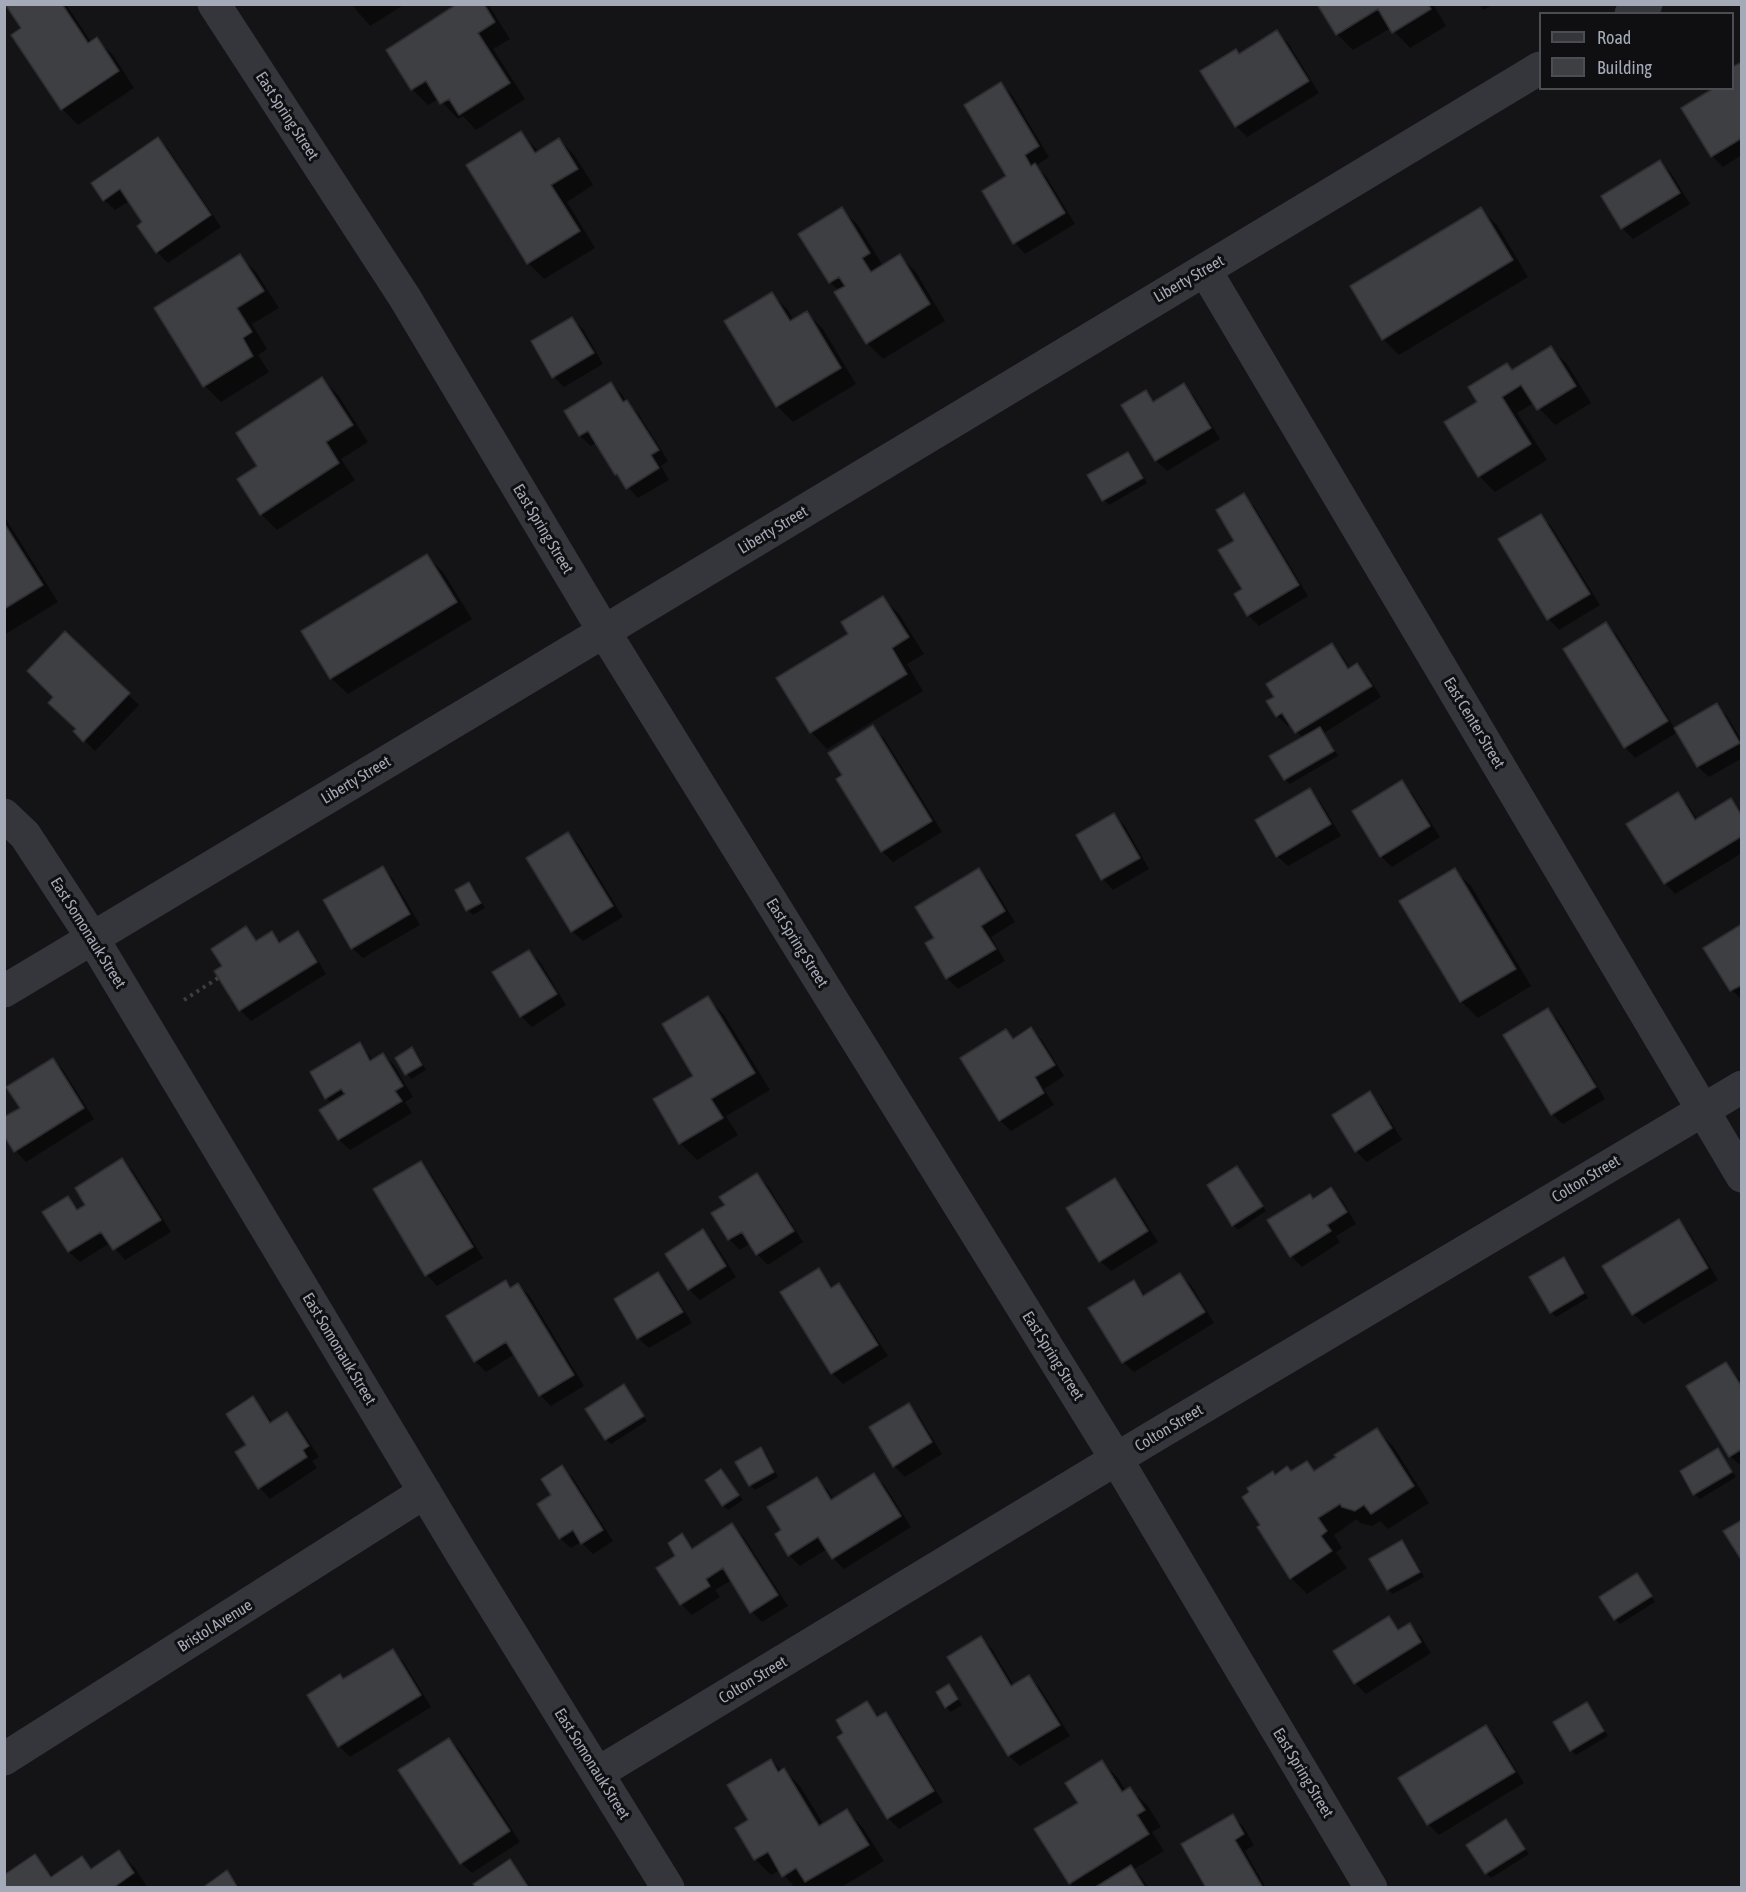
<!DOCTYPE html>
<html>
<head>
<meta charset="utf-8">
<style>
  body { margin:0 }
  #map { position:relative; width:1746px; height:1892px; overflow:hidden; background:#141416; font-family:"Asap Condensed",sans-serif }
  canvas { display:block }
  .frame { position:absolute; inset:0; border:6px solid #a4aab7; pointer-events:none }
  .legend { position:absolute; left:1539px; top:12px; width:195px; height:78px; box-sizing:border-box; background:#0f0f11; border:2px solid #4b4d53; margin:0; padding:8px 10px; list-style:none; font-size:18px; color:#a4aab7 }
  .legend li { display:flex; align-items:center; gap:12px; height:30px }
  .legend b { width:30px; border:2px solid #4b4d53 }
</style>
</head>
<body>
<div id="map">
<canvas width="1746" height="1892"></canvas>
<div class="frame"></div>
<ul class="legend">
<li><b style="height:8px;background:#34363b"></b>Road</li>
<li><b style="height:16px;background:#3e3f43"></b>Building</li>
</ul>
</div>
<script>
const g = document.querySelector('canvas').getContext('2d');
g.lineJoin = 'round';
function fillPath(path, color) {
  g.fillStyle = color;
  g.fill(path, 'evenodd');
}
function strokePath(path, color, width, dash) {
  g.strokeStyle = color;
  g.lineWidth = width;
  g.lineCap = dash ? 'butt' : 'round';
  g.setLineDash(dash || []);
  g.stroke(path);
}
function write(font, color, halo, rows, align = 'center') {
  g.font = font + ' "Asap Condensed",sans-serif';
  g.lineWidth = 6;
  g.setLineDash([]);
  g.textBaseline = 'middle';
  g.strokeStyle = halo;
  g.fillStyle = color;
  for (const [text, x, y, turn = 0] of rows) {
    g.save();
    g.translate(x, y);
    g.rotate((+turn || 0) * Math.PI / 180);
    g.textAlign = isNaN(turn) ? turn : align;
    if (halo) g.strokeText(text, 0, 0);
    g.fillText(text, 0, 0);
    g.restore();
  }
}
fillPath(new Path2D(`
  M7 4H66L91 42 96 39 113 55 134 88 78 125 62 109 23 29Z
  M351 4H405L370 26Z
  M459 4H488L510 39 493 49 525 99 476 130 463 116 458 119 439 99 428 105 412 89Z
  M1318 4H1433L1446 26 1410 48 1391 28 1353 50 1337 34Z
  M1478 4H1494L1484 10Z
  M1277 32 1288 43 1319 93 1247 137 1236 126 1202 72 1240 56Z
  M1742 64V155L1723 167 1712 156Z
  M1001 84 1012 95 1049 157 1035 166 1046 176 1075 224 1025 254 1015 243 984 192 1009 177Z
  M521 132 539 152 559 139 575 156 593 185 567 202 595 248 544 279 528 263Z
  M158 139 169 150 221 227 168 263 157 252 140 226 145 223 129 201 115 210 104 200Z
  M1660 162 1671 173 1690 204 1633 239 1622 228Z
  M841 209 858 225 883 266 900 256 916 272 945 321 883 359 867 343 839 291 830 282Z
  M1480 209 1497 225 1528 277 1399 355 1383 339Z
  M240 256 256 272 279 308 252 324 267 349 258 355 269 372 221 402 205 386 156 308Z
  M772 294 788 310 794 321 807 313 823 329 856 384 793 422 777 406Z
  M572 319 583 329 603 364 564 387 554 377Z
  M1551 348 1567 364 1591 403 1555 425 1534 403 1517 413 1547 460 1495 492 1479 476V402L1507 365 1513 371Z
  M322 379 338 395 368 442 341 459 355 480 277 530 261 514 259 467Z
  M611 384 622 394 626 402 638 413 668 461 661 466 669 480 638 498 616 474 597 442 591 446 580 436 566 412Z
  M1184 385 1194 396 1220 439 1167 471 1156 461 1123 406 1146 392 1155 402Z
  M1128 454 1133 459 1147 483 1109 505 1104 500 1089 476Z
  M1243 495 1254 506 1308 596 1259 626 1248 615 1236 541Z
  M1540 515 1551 526 1600 605 1559 630 1549 619 1500 540Z
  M4 516 58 602 4 635Z
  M427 556 443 572 472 619 348 694 331 678Z
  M883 598 899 614 924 654 907 664 923 691 827 749 811 732 778 679 850 634Z
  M1606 624 1617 635 1675 729 1716 705 1727 716 1742 741V758L1709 777 1698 767 1678 732 1635 758 1625 747Z
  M65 633 139 705 95 751 75 731 77 729 55 697Z
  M1332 645 1342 655 1350 669 1357 665 1368 676 1381 697 1324 733 1338 756 1290 784 1285 779 1303 739 1291 724 1288 726 1277 716 1276 698Z
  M873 727 884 738 942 832 893 862 882 851 838 780 844 776Z
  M1401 782 1412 793 1440 837 1392 867 1381 856Z
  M1309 790 1320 801 1341 836 1288 866 1277 856Z
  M1678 794 1688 805 1698 820 1731 800 1742 811V853L1675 894 1665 883Z
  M1114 815 1125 826 1149 869 1113 890 1103 879 1078 836Z
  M568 834 579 845 623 917 583 941 572 931Z
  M382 868 393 879 420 925 363 958 352 948Z
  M979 870 990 881 1015 922 991 937 1005 961 958 989 947 978 927 944 936 939Z
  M1454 870 1471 886 1531 986 1478 1018 1461 1001 1401 901Z
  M469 884 474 889 485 908 473 915 468 910 457 890Z
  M1742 925V1000L1732 990 1705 948Z
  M246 928 258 942 272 933 282 943 297 933 308 944 326 974 251 1021 240 1010 216 972 224 967Z
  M529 952 540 962 566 1005 532 1027 521 1016 494 973Z
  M708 998 724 1015 770 1090 726 1116 738 1135 697 1160 680 1143 655 1100 695 1076Z
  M1548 1010 1559 1021 1605 1099 1563 1124 1552 1114Z
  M1031 1029 1042 1040 1064 1076 1044 1089 1054 1105 1011 1131 1000 1120 962 1059 1005 1031 1014 1040Z
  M359 1044 374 1061 383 1055 394 1065 413 1097 405 1102 412 1113 350 1150 339 1140 321 1110 332 1103 326 1098Z
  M412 1049 417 1054 426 1070 411 1079 397 1058Z
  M53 1059 63 1070 94 1119 26 1162 16 1151 4 1133Z
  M1369 1093 1380 1104 1402 1140 1367 1162 1356 1151Z
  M122 1160 133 1171 171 1232 125 1260 110 1243 80 1262 69 1252 45 1213 68 1198 80 1210 87 1205Z
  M420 1163 431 1174 483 1258 437 1286 427 1275 375 1190Z
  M1237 1168 1242 1173 1266 1211 1238 1230 1233 1225Z
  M757 1175 768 1186 803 1242 768 1265 757 1254 751 1243 740 1250 729 1239 714 1214 727 1206Z
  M1115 1180 1126 1191 1158 1242 1111 1271 1100 1261Z
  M1331 1189 1342 1200 1356 1224 1336 1236 1340 1242 1302 1267 1291 1256 1310 1196 1314 1200Z
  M1679 1221 1689 1232 1718 1280 1644 1324 1633 1314Z
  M703 1231 714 1242 736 1277 700 1300 689 1289Z
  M1564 1259 1569 1264 1588 1298 1556 1317 1551 1312Z
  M818 1270 834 1288 838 1285 849 1296 888 1356 843 1384 832 1373 782 1293Z
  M658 1274 669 1285 692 1323 649 1348 638 1338Z
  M1180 1275 1191 1285 1214 1323 1134 1372 1123 1362 1133 1282 1146 1296Z
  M506 1282 512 1288 518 1285 529 1295 584 1386 551 1406 540 1395 515 1354 486 1372 475 1361 448 1317Z
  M1726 1364 1742 1382 1741 1466 1730 1456Z
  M624 1386 647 1421 611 1444 606 1439Z
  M252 1398 263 1409 273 1423 287 1414 298 1425 319 1457 312 1461 317 1468 270 1499 260 1488 237 1453 248 1445Z
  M908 1405 919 1416 942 1454 905 1477 894 1466Z
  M1377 1430 1393 1446 1429 1503 1388 1529 1380 1521 1372 1526 1360 1523 1357 1519 1334 1535 1342 1548 1336 1553 1347 1568 1307 1594 1291 1578 1262 1525 1275 1476 1292 1472 1306 1463 1315 1472Z
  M761 1449 766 1454 778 1477 755 1490 750 1485Z
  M1717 1450 1736 1477 1700 1499 1695 1494 1682 1472Z
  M562 1467 573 1478 613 1541 593 1554 581 1542 571 1548 560 1538 553 1496Z
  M874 1475 885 1486 911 1527 844 1569 833 1558 827 1549 800 1566 789 1555 783 1530 816 1479 827 1489 834 1500Z
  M740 1496 743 1500 728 1510 724 1506Z
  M732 1525 743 1536 788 1606 762 1622 752 1612 732 1580 715 1590 720 1597 692 1615 681 1604 682 1535 695 1549Z
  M1402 1542 1407 1547 1424 1577 1393 1594 1388 1590 1371 1560Z
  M1641 1580 1655 1602 1620 1624 1615 1619Z
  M1389 1618 1400 1630 1409 1624 1420 1635 1431 1653 1366 1694 1355 1683Z
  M981 1638 992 1649 1014 1686 1029 1677 1040 1688 1070 1736 1020 1766 1009 1756 949 1658Z
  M393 1651 403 1661 431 1707 350 1757 339 1746 344 1681Z
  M949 1686 962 1705 951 1712 946 1707Z
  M867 1703 880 1717 886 1714 896 1725 943 1802 899 1829 888 1818 845 1733Z
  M1587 1704 1592 1709 1608 1736 1576 1755 1571 1750Z
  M1486 1727 1497 1738 1524 1783 1439 1835 1428 1824Z
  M449 1740 460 1750 520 1842 472 1873 461 1863Z
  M771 1760 782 1771 784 1770 800 1786 824 1825 847 1811 863 1828 884 1861 840 1888H813L811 1886 807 1888H795L780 1870 771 1875 755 1859 750 1820Z
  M1102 1762 1118 1778 1126 1791 1130 1789 1147 1805 1161 1827 1152 1832 1164 1851 1134 1869 1142 1878 1148 1888H1074L1070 1883 1080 1803Z
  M1232 1816 1243 1826 1254 1845 1245 1851 1266 1888H1208Z
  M1506 1821 1529 1854 1491 1878 1486 1873Z
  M119 1852 135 1868 148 1888H4L35 1856 54 1877 81 1858 93 1869Z
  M509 1861 520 1872 531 1888H478Z
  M227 1872 241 1888H204Z`), '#0007');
const building = new Path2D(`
  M5 4H62L88 43 97 37 119 71 61 110 11 35 21 28Z
  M457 4H484L495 22 478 33 510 83 459 115 449 99 440 104 426 81 411 90 386 50Z
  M1317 4H1428L1431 9 1392 33 1378 9 1336 35Z
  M1277 30 1309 81 1235 127 1200 71 1236 49 1239 54Z
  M1742 62V138L1711 157 1681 108 1714 88H1732V67Z
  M1001 82 1039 146 1025 155 1031 166 1035 163 1065 213 1013 244 982 191 1006 176 964 105Z
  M521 131 535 153 559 138 578 169 551 185 580 231 527 264 466 165Z
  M158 137 211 215 156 253 137 226 142 222 120 189 103 201 91 183Z
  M1660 160 1680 193 1621 229 1601 196Z
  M842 207 870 253 862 258 871 272 900 254 930 304 866 344 834 292 845 286 839 277 829 283 798 234Z
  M1481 207 1513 260 1382 340 1350 286Z
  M240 254 264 291 237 308 252 332 243 338 253 356 203 387 154 308Z
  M772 292 790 321 807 311 841 368 776 407 724 321Z
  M572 317 594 353 552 378 531 341Z
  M1551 346 1576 386 1537 410 1521 385 1502 397 1531 444 1478 477 1444 422 1477 402 1468 387 1507 363 1512 370Z
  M322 377 353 425 326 442 339 463 260 515 237 479 257 466 236 433Z
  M611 382 623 402 627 400 659 450 651 455 659 468 626 489 617 474 615 475 588 431 579 436 564 411Z
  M1184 383 1211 428 1155 461 1121 405 1146 390 1153 402Z
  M1128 452 1143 478 1102 501 1087 475Z
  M1244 493 1299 585 1247 616 1234 594 1242 589 1218 550 1234 541 1216 510Z
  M1541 514 1590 594 1547 620 1498 539Z
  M4 523 43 585 4 609Z
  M427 554 457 602 330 679 301 631Z
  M883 596 909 637 892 648 907 674 810 733 776 678 848 634 841 622Z
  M1606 622 1668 721 1624 748 1563 649Z
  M65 631 130 693 83 742 73 731 76 729 48 703 53 697 27 671Z
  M1332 643 1348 669 1357 663 1372 686 1295 733 1282 713 1276 717 1266 701 1274 697 1266 684Z
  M1717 703 1740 743 1697 767 1674 728Z
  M873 725 932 821 881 852 836 779 842 775 828 753Z
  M1320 727 1334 751 1284 780 1269 756Z
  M1402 780 1430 826 1380 857 1352 811Z
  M1310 788 1331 824 1276 857 1255 820Z
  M1678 792 1695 820 1731 798 1742 816V836L1664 884 1626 824Z
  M1114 813 1140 858 1101 880 1076 835Z
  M568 832 613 906 571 932 526 858Z
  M383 866 410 914 351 949 323 900Z
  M979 868 1005 911 981 926 996 949 946 979 925 943 934 938 915 907Z
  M1455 868 1516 969 1460 1002 1399 901Z
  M469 882 481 903 466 911 455 890Z
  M1742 924V985L1730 991 1703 948Z
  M246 926 256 941 272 931 279 943 298 931 317 962 239 1011 214 971 222 966 211 949Z
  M529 950 557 994 520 1017 492 972Z
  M708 996 755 1073 711 1099 723 1118 679 1144 653 1099 693 1076 662 1024Z
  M1548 1008 1596 1087 1551 1115 1503 1035Z
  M1031 1027 1055 1065 1035 1077 1044 1093 999 1121 960 1058 1006 1029 1013 1039Z
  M360 1042 370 1061 383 1053 403 1086 395 1091 402 1101 338 1140 319 1110 345 1094 341 1089 325 1099 310 1072Z
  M412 1047 422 1065 405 1075 395 1058Z
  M53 1058 84 1108 14 1152 4 1136V1117L20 1108 6 1087Z
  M1370 1091 1392 1128 1355 1152 1332 1115Z
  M122 1158 161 1220 113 1250 101 1232 68 1252 42 1212 68 1196 77 1210 85 1205 75 1188Z
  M421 1161 473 1247 425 1276 373 1189Z
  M1237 1166 1263 1206 1232 1226 1207 1185Z
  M757 1173 794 1231 756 1255 742 1232 728 1240 711 1213 725 1205 719 1197Z
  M1115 1178 1148 1231 1099 1262 1066 1208Z
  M1331 1187 1347 1212 1327 1225 1331 1231 1290 1257 1267 1220 1310 1194 1313 1199Z
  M1679 1219 1708 1268 1632 1315 1602 1266Z
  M703 1229 726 1266 688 1290 665 1254Z
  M1564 1257 1584 1293 1550 1313 1529 1277Z
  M819 1268 831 1288 839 1283 878 1345 831 1374 780 1292Z
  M658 1272 683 1312 637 1339 614 1299Z
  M1180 1273 1205 1312 1122 1363 1088 1308 1134 1280 1143 1296Z
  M506 1280 510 1288 518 1283 574 1375 539 1396 506 1342 474 1362 446 1316Z
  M1726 1362 1742 1387V1449L1729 1457 1686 1386Z
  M624 1384 644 1416 605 1440 585 1409Z
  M253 1396 270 1423 287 1412 309 1446 303 1450 307 1457 258 1489 235 1452 246 1445 226 1414Z
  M909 1403 932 1442 893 1467 869 1427Z
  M1377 1428 1414 1486 1371 1514 1364 1505 1355 1511 1342 1507 1340 1504 1318 1518 1327 1531 1321 1536 1332 1551 1290 1579 1257 1527 1260 1525 1242 1497 1249 1492 1247 1488 1273 1471 1275 1475 1287 1466 1291 1471 1307 1461 1314 1471 1336 1457 1334 1455Z
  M761 1447 774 1472 749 1486 735 1462Z
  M1718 1448 1732 1472 1693 1495 1680 1471Z
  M562 1465 603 1530 581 1544 573 1530 559 1539 537 1504 551 1495 541 1479Z
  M721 1469 739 1495 722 1506 705 1480Z
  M874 1473 901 1516 832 1559 818 1537 788 1556 775 1534 781 1530 767 1507 817 1477 831 1500Z
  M1742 1520V1561L1723 1531Z
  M732 1523 778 1595 750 1613 723 1568 706 1579 710 1586 680 1605 656 1568 675 1556 668 1543 682 1533 692 1549Z
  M1402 1540 1420 1572 1387 1590 1369 1559Z
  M1637 1573 1652 1596 1614 1620 1599 1597Z
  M1389 1616 1398 1630 1410 1623 1421 1642 1354 1684 1333 1651Z
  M981 1636 1011 1686 1029 1675 1060 1725 1008 1756 947 1657Z
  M393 1649 421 1695 338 1747 307 1695 340 1674 343 1679Z
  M949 1684 958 1699 945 1708 936 1692Z
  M867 1701 877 1717 886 1712 934 1791 887 1819 837 1737 843 1733 836 1720Z
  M1587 1702 1604 1731 1570 1751 1553 1722Z
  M1486 1725 1515 1772 1427 1825 1398 1778Z
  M449 1738 510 1831 460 1864 398 1770Z
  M771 1759 778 1772 784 1768 819 1826 847 1809 869 1845 805 1882 796 1868 782 1877 768 1852 754 1860 735 1828 748 1820 727 1785Z
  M1102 1760 1122 1792 1130 1787 1145 1810 1137 1815 1149 1834 1069 1884 1034 1829 1078 1803 1065 1783Z
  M1233 1814 1244 1834 1235 1840 1263 1888H1206L1181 1844Z
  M1506 1819 1525 1849 1485 1874 1466 1845Z
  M119 1850 134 1873 113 1888H4V1875L35 1854 51 1877 82 1856 91 1869Z
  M510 1859 529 1888H476L473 1884Z
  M1131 1865 1144 1886 1094 1888Z
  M227 1870 238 1888H202Z`);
fillPath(building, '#3e3f43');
strokePath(building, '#2e2e32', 1.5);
strokePath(new Path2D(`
  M184 1000 218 978`), '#3a3d42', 4, [3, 4.5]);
strokePath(new Path2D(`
  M214 4 405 298 605 633 1117 1460 1371 1888
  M1631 14 1646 4
  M1205 270 1742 1176
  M4 815 25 835 93 939 460 1551 668 1888
  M4 991C517 685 1029 376 1540 68
  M4 1759 425 1492
  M598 1773 1151 1438 1742 1087`), '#34363b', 33);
write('16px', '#a4aab7', '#0f0f11', [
  ["East Spring Street",287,116,57],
  ["Liberty Street",1189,279,-30],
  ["East Spring Street",543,529,59],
  ["Liberty Street",773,530,-31],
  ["East Center Street",1474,723,59],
  ["Liberty Street",356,780,-31],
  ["East Somonauk Street",88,933,58],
  ["East Spring Street",797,943,58],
  ["Colton Street",1586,1179,-31],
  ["East Somonauk Street",339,1349,59],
  ["East Spring Street",1053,1356,58],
  ["Colton Street",1169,1428,-31],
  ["Bristol Avenue",215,1626,-32],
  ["Colton Street",753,1680,-31],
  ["East Somonauk Street",592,1764,58],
  ["East Spring Street",1303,1773,59]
]);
</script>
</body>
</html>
